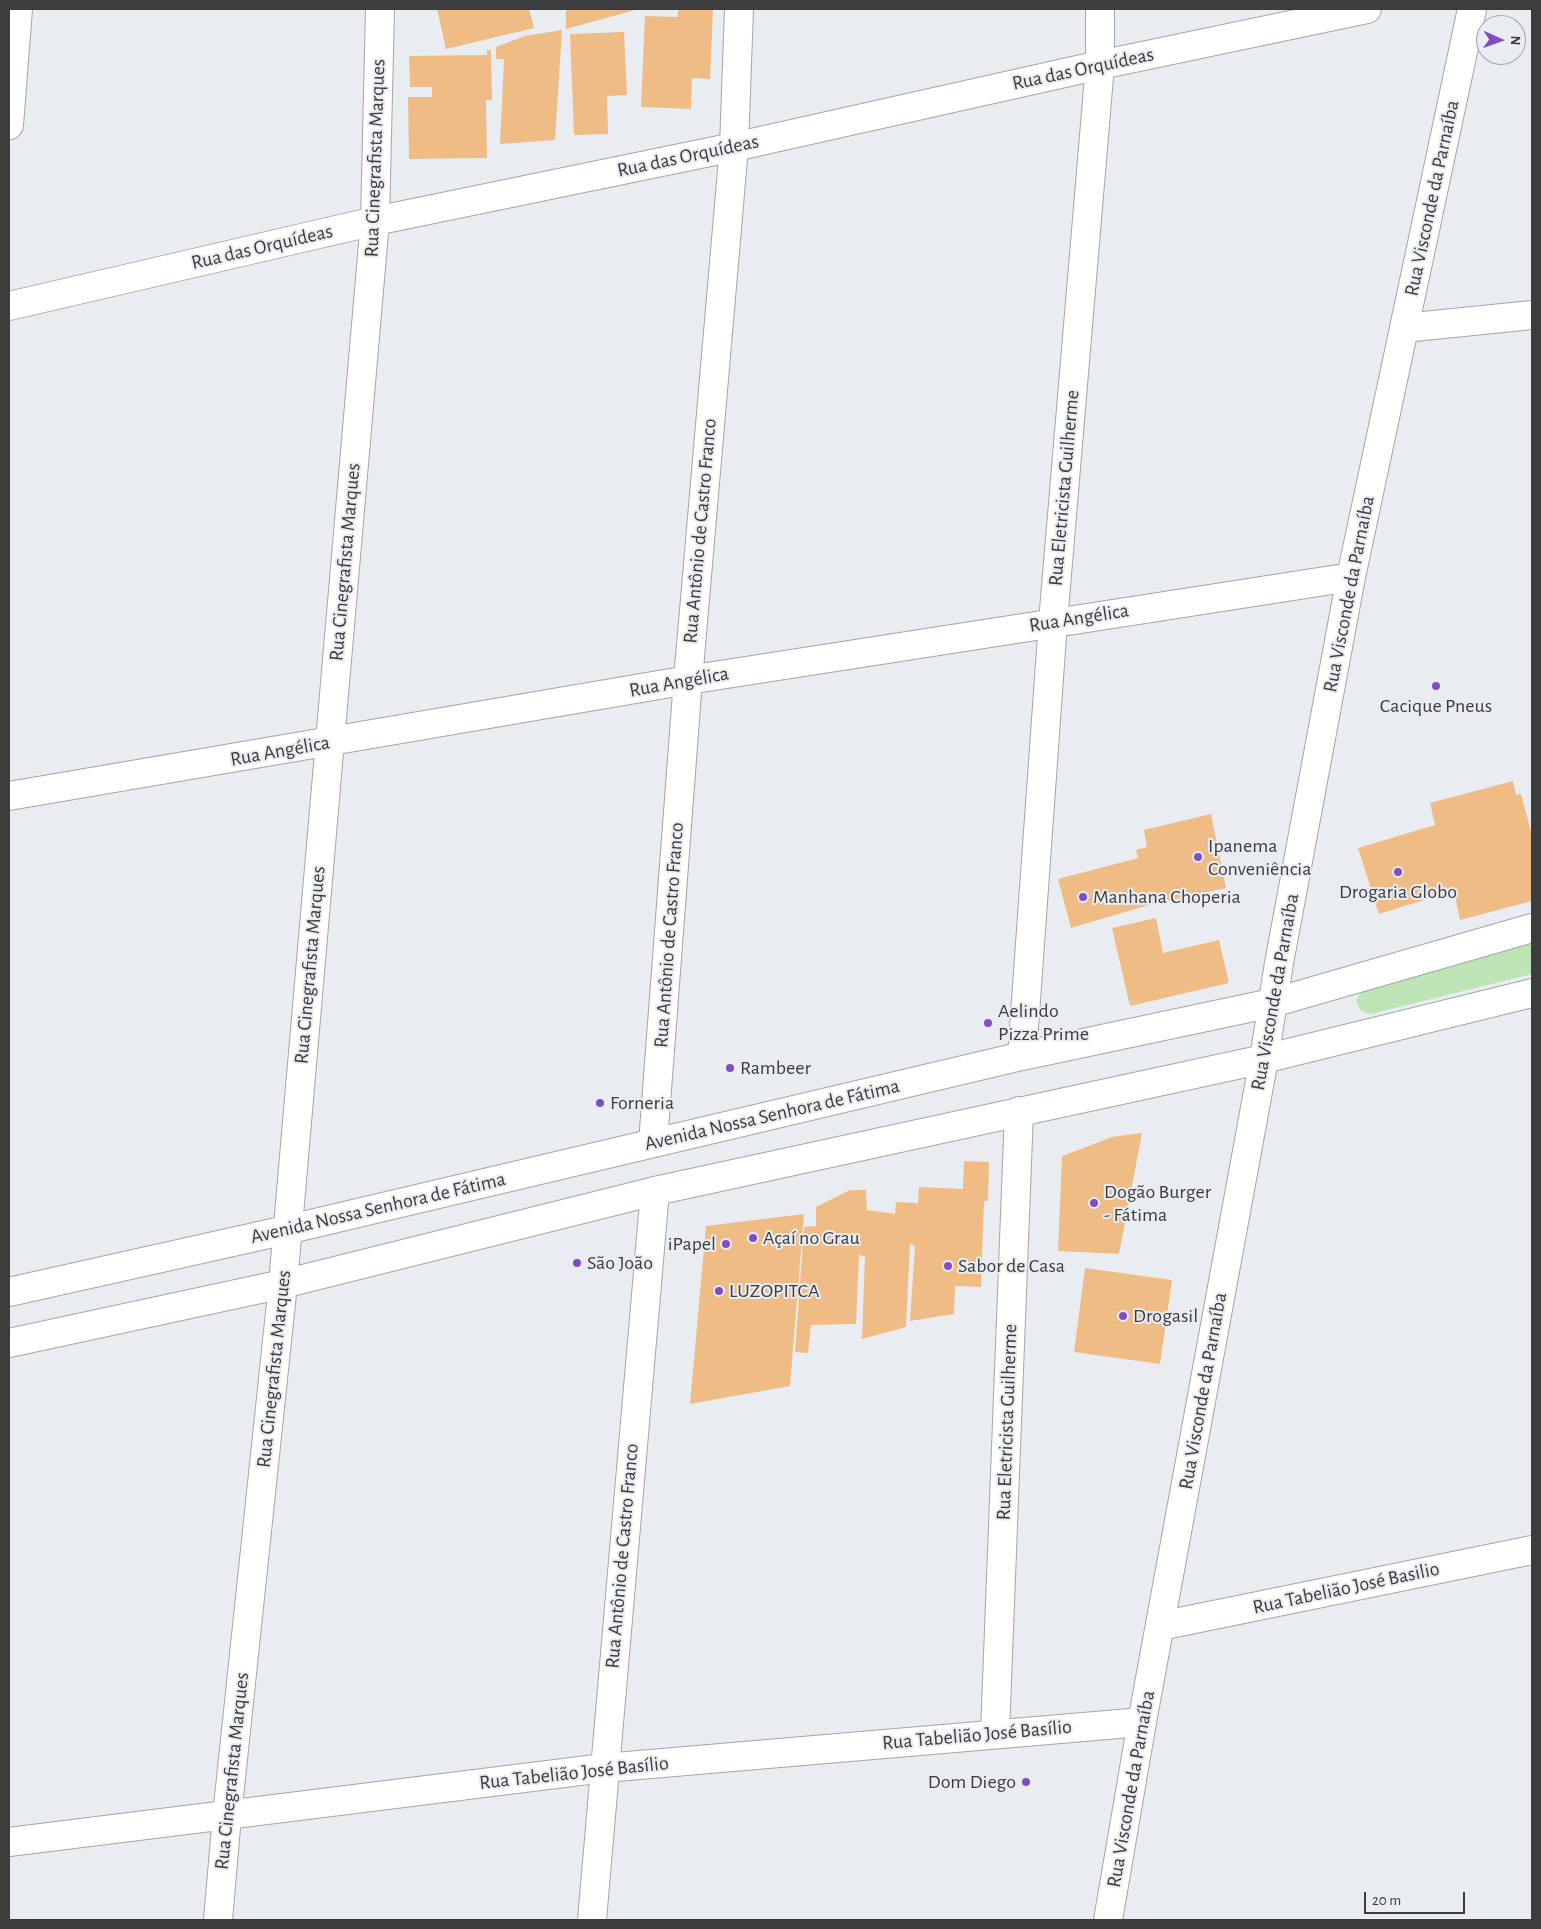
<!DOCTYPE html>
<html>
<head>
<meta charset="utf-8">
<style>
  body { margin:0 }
  #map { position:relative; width:1541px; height:1929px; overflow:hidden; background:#e9edf2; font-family:"Alegreya Sans",sans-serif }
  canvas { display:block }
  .frame { position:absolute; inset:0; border:10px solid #3b3c3e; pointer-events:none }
  .north { position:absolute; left:1476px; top:15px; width:50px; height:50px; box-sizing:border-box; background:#e9edf2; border:1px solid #a3a6aa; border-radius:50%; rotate:92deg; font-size:14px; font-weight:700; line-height:20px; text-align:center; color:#3b3c3e }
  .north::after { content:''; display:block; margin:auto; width:18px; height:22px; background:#814dc5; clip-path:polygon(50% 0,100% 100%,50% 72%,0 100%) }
  .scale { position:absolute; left:1364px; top:1892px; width:101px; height:22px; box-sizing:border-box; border:2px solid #3b3c3e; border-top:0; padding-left:6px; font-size:15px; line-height:18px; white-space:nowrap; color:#3b3c3e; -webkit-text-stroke:4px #e9edf2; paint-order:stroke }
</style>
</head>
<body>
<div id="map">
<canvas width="1541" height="1929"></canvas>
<div class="frame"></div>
<div class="north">N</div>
<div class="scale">20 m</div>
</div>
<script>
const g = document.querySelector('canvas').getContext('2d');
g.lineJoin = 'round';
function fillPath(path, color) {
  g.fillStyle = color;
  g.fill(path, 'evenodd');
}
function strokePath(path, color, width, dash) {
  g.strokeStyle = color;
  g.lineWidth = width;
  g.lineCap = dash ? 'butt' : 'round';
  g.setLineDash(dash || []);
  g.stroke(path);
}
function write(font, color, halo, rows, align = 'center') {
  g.font = font + ' "Alegreya Sans",sans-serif';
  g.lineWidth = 4;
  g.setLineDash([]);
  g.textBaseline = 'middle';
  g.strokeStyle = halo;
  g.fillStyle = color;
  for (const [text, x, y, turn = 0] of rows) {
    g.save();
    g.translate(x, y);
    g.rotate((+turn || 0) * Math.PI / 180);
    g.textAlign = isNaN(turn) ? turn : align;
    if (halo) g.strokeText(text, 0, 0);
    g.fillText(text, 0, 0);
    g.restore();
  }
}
fillPath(new Path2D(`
  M1532 941V974L1371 1014C1362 1012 1358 1009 1356 1000L1363 989Z`), '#bfe5b6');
fillPath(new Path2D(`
  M437 9H529L534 28 446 49Z
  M566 9H639L566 29Z
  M678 9H713L710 79 692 78 691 109 641 107 645 16 678 17Z
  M562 30 555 140 500 144 504 59H496V47L525 36Z
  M624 32 627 95 607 96 608 134 574 135 570 34Z
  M487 50H491L492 100H486L487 158 409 159 408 97H432V87H410L409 56 487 55Z
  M1513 781 1516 795 1521 794 1532 835V901L1460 920 1454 891 1379 914 1358 848 1435 825 1430 803Z
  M1211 814 1226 888 1149 905 1071 928 1058 879 1138 858 1136 850 1147 847 1144 830Z
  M1156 918 1163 953 1219 940 1229 983 1130 1006 1112 928Z
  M1142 1133 1119 1254 1058 1251 1062 1156 1112 1137Z
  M964 1161 989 1162 988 1201H984L981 1287 955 1286 954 1314 910 1321 915 1246 910 1244 906 1327 862 1339 865 1256 859 1255 856 1324 811 1325 808 1353 795 1352 804 1227 816 1226V1207L850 1190H866L867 1210 895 1214 896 1202 918 1203 919 1187 963 1189Z
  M804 1214 790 1386 690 1404 706 1226Z
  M1085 1268 1172 1280 1160 1364 1074 1352Z`), '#f0bc85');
const minor = new Path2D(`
  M9 125 18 9
  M9 306 375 221 734 147 1100 65 1367 9
  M1404 328 1532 315
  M9 796 688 680 1351 577
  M1022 1056 1053 622 1100 65V9
  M653 1143 688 680 734 147 739 9
  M1160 1626 1532 1550
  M995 1733 1019 1111
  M9 1842 604 1768 1142 1722
  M218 1920 227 1816 283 1284 375 221 380 9
  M592 1920 655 1191`);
const major = new Path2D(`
  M9 1292 286 1230 1022 1056 1272 1003 1532 928
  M9 1343 283 1284 655 1191 1264 1059 1532 993
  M1108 1920 1142 1722 1264 1059 1279 963 1351 577 1472 9`);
strokePath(minor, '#a2a6aa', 30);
strokePath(major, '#a2a6aa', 30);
strokePath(minor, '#fff', 28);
strokePath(major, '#fff', 28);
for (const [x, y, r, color] of [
  [1436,686,5,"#814dc5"],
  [1198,857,5,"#814dc5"],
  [1398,872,5,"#814dc5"],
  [1083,897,5,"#814dc5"],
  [988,1023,5,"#814dc5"],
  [730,1068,5,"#814dc5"],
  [600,1103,5,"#814dc5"],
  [1094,1203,5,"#814dc5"],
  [753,1238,5,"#814dc5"],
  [726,1244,5,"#814dc5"],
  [577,1263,5,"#814dc5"],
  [948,1266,5,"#814dc5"],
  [719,1291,5,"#814dc5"],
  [1123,1316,5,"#814dc5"],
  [1026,1782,5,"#814dc5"]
]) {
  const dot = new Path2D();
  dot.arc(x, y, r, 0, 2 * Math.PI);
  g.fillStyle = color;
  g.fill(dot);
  strokePath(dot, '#e9edf2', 2);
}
write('20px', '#3b3c3e', '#e9edf2', [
  ["Rua das Orquídeas",1083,69,-12],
  ["Rua das Orquídeas",688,156,-12],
  ["Rua Cinegrafista Marques",375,158,-88],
  ["Rua Visconde da Parnaíba",1432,198,-78],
  ["Rua das Orquídeas",262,247,-13],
  ["Rua Eletricista Guilherme",1064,488,-85],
  ["Rua Antônio de Castro Franco",700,531,-85],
  ["Rua Cinegrafista Marques",345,562,-85],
  ["Rua Visconde da Parnaíba",1349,594,-79],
  ["Rua Angélica",1079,618,-9],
  ["Rua Angélica",679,682,-10],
  ["Rua Angélica",280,751,-10],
  ["Rua Antônio de Castro Franco",669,935,-86],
  ["Rua Cinegrafista Marques",310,965,-85],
  ["Rua Visconde da Parnaíba",1275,992,-80],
  ["Avenida Nossa Senhora de Fátima",772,1115,-13],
  ["Avenida Nossa Senhora de Fátima",378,1208,-13],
  ["Rua Cinegrafista Marques",274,1369,-84],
  ["Rua Visconde da Parnaíba",1203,1391,-80],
  ["Rua Eletricista Guilherme",1007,1422,-88],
  ["Rua Antônio de Castro Franco",622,1556,-85],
  ["Rua Tabelião José Basilio",1346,1588,-12],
  ["Rua Tabelião José Basílio",977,1735,-5],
  ["Rua Cinegrafista Marques",232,1771,-84],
  ["Rua Tabelião José Basílio",574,1773,-6],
  ["Rua Visconde da Parnaíba",1131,1789,-80]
]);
write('20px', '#3b3c3e', '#e9edf2', [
  ["Cacique Pneus",1436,706,"center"],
  ["Ipanema",1208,846],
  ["Conveniência",1208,869],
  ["Drogaria Globo",1398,892,"center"],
  ["Manhana Choperia",1093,897],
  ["Aelindo",998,1011],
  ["Pizza Prime",998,1034],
  ["Rambeer",740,1068],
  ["Forneria",610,1103],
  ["Dogão Burger",1104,1192],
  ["- Fátima",1104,1215],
  ["Açaí no Grau",763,1238],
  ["iPapel",716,1244,"right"],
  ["São João",587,1263],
  ["Sabor de Casa",958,1266],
  ["LUZOPITCA",729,1291],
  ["Drogasil",1133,1316],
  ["Dom Diego",1016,1782,"right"]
], 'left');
</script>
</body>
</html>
